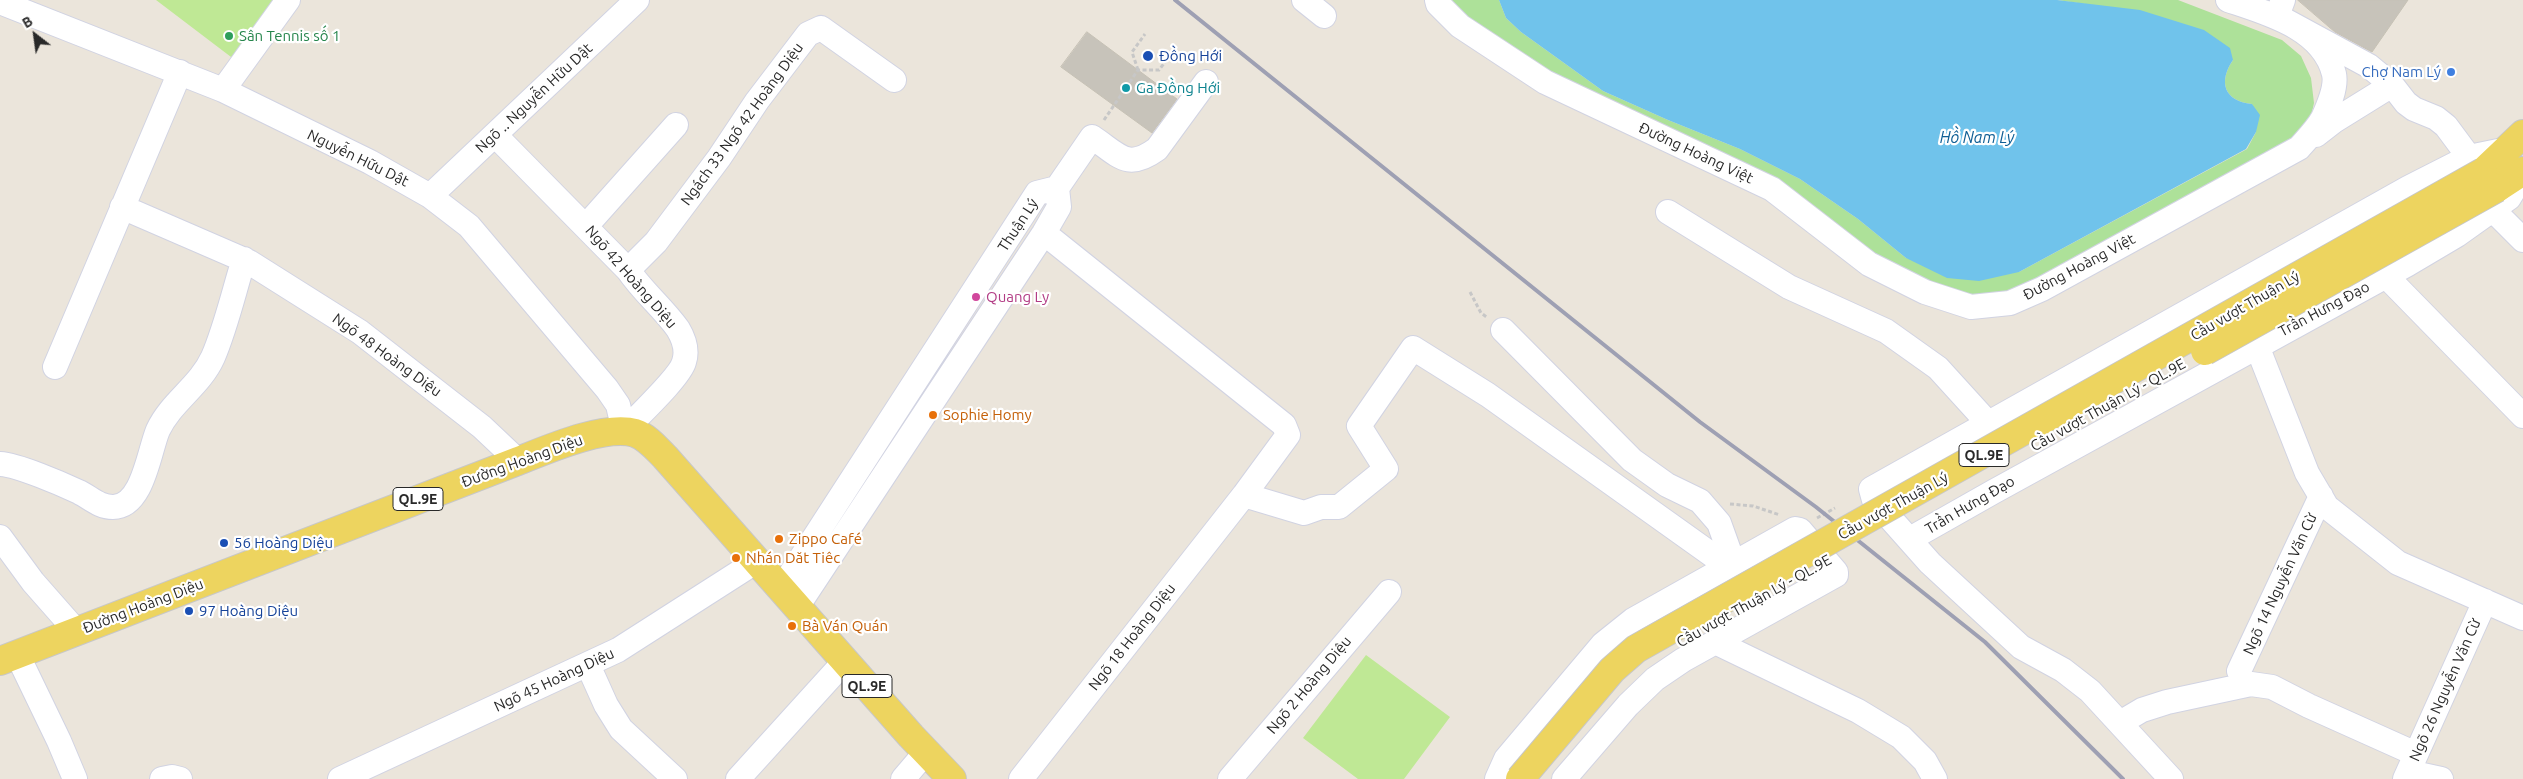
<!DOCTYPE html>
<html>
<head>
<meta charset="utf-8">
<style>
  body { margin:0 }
  #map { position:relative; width:2523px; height:779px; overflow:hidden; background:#ebe5db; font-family:Ubuntu,sans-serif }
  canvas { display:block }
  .north { position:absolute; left:10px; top:10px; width:50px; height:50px; -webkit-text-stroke:4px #fff; paint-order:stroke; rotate:330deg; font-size:14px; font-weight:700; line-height:20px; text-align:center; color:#292929 }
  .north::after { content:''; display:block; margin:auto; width:18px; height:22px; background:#292929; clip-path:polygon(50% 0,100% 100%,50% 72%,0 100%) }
</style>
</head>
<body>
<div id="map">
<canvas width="2523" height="779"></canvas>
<div class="north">B</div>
</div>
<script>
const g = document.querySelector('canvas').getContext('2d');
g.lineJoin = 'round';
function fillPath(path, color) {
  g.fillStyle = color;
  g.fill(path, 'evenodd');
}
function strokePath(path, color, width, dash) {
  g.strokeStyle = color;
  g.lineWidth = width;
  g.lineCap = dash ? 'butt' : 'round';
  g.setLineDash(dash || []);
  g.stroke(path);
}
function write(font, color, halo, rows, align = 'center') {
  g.font = font + ' Ubuntu,sans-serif';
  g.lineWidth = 4.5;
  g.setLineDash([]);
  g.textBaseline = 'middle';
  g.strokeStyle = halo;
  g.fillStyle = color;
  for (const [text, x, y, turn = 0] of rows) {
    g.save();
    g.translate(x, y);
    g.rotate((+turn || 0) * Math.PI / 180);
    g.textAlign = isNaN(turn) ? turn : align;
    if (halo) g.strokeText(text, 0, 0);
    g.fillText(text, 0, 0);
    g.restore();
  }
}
fillPath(new Path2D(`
  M1450 0H1499L1506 18 1521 32 1603 91 1668 120 1740 149 1800 179 1858 219 1906 258 2019 272 2247 149 2256 132 2252 104C2224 101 2218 82 2233 60L2092 5 2057 0H2178L2282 40 2301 56 2311 78 2314 103 2309 125 2281 148 2003 297 1979 300 1915 281 1569 88 1464 17Z`), '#ade199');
fillPath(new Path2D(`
  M156 0H282L235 60Z
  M1366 655 1450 717 1404 779H1358L1303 738Z`), '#bfe895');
fillPath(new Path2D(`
  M1499 0H2057L2140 10 2204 30 2230 48 2233 60C2218 82 2224 101 2252 104L2260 115 2256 132 2246 149 2019 272 1979 281 1947 278 1906 258 1858 219 1800 179 1740 149 1668 120 1603 91 1521 32 1506 18Z`), '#70c3eb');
const building = new Path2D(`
  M2298 0H2408L2372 52 2335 32Z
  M1087 32 1177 99 1152 133 1061 67Z`);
fillPath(building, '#c7c3ba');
strokePath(building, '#c6c1b5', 1);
const minor = new Path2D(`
  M1304 0 1324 16
  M1437 0 1438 4 1460 26 1545 82 1772 189 1869 264 1925 292 1971 307 2010 303 2042 289 2299 148C2307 139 2317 129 2323 118 2328 107 2337 87 2334 74 2323 28 2267 13 2228 0
  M2283 0 2277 16 2369 66 2392 85 2406 103 2414 109 2436 118 2446 126 2469 157
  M0 2 223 90 370 162 430 196 469 226 607 389 618 405 624 431
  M223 90 288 0
  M495 135 628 270C643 292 663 308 678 329 684 339 688 350 684 362 680 377 637 417 624 431
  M2316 135 2334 121 2392 85
  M1057 188 1092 137C1119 155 1127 171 1157 149L1206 82
  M430 196 637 0
  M122 207 249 262 360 332 482 427 518 461
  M2492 209 2523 240
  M1668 212 1789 287 1886 331 1938 368 1988 423
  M586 226 676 125
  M628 270 656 242 719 158 757 101 808 34 821 28 894 80
  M2386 276 2523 416
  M1503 330 1632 460 1667 485 1700 501 1719 523 1733 562
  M2257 346 2307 473 2327 507 2398 563 2523 618
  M55 367 180 72
  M0 464C18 465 62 484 79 492 91 498 99 507 113 507 143 507 149 451 158 430 171 402 200 386 213 357 226 327 234 291 244 259
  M1244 495 1304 513 1321 507H1339L1386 469 1359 426 1413 348 1488 395 1715 557 1722 568
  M0 537 33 582 77 632
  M1910 539 1993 492 2408 264 2457 235 2509 198 2523 175
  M781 589 1037 193 1057 188 1059 207 1044 233 797 607
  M1715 642 1858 711 1901 737 1925 761 1935 779
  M17 654 59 741 75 779
  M588 665 606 705 621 729 675 779
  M2239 671 2321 496
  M2120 723 2142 710 2167 702 2251 684 2272 687 2309 706 2416 754
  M2409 772 2441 779
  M162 779 172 777 180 779
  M340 779 618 650 757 561
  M738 779 845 661
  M903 779 926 752
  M1021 779 1244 495 1288 435 1284 425 1044 233
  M1230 779 1389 592
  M1497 779 1506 759 1603 644 1633 620 1795 529 1800 530 1836 572V575L1683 660 1655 679 1628 705 1564 779
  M2171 779 2090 691 2063 670 2021 647 1930 563 1874 500 1871 489 2408 188 2469 157 2508 149
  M2405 779 2485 601`);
const major = new Path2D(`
  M2483 172 2523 134
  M2497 188 2523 171
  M0 661 518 461C546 450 605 424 635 433 647 437 656 448 665 457L911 736 952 779`);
strokePath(minor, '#d1d3e2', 26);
strokePath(major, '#c7c7c7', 30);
strokePath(new Path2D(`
  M1138 70 1132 52 1145 34
  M1104 120 1138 70H1159L1171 54
  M1470 292 1481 313 1488 318
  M1730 504 1753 506 1780 515
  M1817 518 1835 508`), '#c7c7c7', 3, [4, 2.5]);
strokePath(minor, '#fff', 24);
strokePath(major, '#edd45f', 28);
strokePath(new Path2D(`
  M1175 0 1700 422 1816 507 1985 642 2123 779`), '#9ea0b3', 4);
const majorBridge = new Path2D(`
  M2205 351 2497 188
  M1520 779 1612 670 1636 649 2483 172`);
strokePath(majorBridge, '#c7c7c7', 30, []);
strokePath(majorBridge, '#edd45f', 28);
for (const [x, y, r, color] of [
  [229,36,5,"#2e9e5b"],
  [1148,56,6,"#1a4fb4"],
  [2451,72,5,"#3f7fe0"],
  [1126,88,5,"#0f9aa8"],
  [976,297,5,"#d1479c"],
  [933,415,5,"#e8710a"],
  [779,539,5,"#e8710a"],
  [224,543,5,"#1a4fb4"],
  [736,558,5,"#e8710a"],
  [189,611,5,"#1a4fb4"],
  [792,626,5,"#e8710a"]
]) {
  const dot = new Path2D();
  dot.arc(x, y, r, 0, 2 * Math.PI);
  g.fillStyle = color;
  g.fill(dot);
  strokePath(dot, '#fff', 2);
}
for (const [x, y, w] of [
  [1984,455,50],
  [418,499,50],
  [867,686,50]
]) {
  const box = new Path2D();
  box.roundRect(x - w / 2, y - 11.5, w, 23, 4);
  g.fillStyle = '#fff';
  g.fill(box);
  strokePath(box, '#292929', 1);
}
write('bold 14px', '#292929', null, [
  ["QL.9E",1984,455],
  ["QL.9E",418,499],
  ["QL.9E",867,686]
]);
write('15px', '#27864d', '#fff', [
  ["Sân Tennis số 1",239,36]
], 'left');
write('15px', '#164399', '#fff', [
  ["Đồng Hới",1159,56],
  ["56 Hoàng Diệu",234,543],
  ["97 Hoàng Diệu",199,611]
], 'left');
write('15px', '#366cbe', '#fff', [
  ["Chợ Nam Lý",2441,72]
], 'right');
write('15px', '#0d838f', '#fff', [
  ["Ga Đồng Hới",1136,88]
], 'left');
write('15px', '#292929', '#fff', [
  ["Ngõ .. Nguyễn Hữu Dật",534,98,-43],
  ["Ngách 33 Ngõ 42 Hoàng Diệu",742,124,-54],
  ["Đường Hoàng Việt",1696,153,25],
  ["Nguyễn Hữu Dật",358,158,26],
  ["Thuận Lý",1018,225,-57],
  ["Đường Hoàng Việt",2079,267,-28],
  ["Ngõ 42 Hoàng Diệu",631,277,49],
  ["Cầu vượt Thuận Lý",2245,306,-30],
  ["Trần Hưng Đạo",2324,309,-28],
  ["Ngõ 48 Hoàng Diệu",387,355,36],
  ["Cầu vượt Thuận Lý - QL.9E",2108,405,-29],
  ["Đường Hoàng Diệu",522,461,-20],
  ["Trần Hưng Đạo",1970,505,-30],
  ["Cầu vượt Thuận Lý",1893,506,-29],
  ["Ngõ 14 Nguyễn Văn Cừ",2280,584,-65],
  ["Cầu vượt Thuận Lý - QL.9E",1754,601,-29],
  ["Đường Hoàng Diệu",143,606,-21],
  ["Ngõ 18 Hoàng Diệu",1132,637,-52],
  ["Ngõ 45 Hoàng Diệu",554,680,-25],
  ["Ngõ 2 Hoàng Diệu",1309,685,-50],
  ["Ngõ 26 Nguyễn Văn Cừ",2445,690,-66]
]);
write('15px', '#b23c85', '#fff', [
  ["Quang Ly",986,297]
], 'left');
write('15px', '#c56008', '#fff', [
  ["Sophie Homy",943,415],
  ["Zippo Café",789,539],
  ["Nhán Dăt Tiêc",746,558],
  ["Bà Ván Quán",802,626]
], 'left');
write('italic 16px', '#116096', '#fff', [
  ["Hồ Nam Lý",1977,138]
]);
</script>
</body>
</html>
